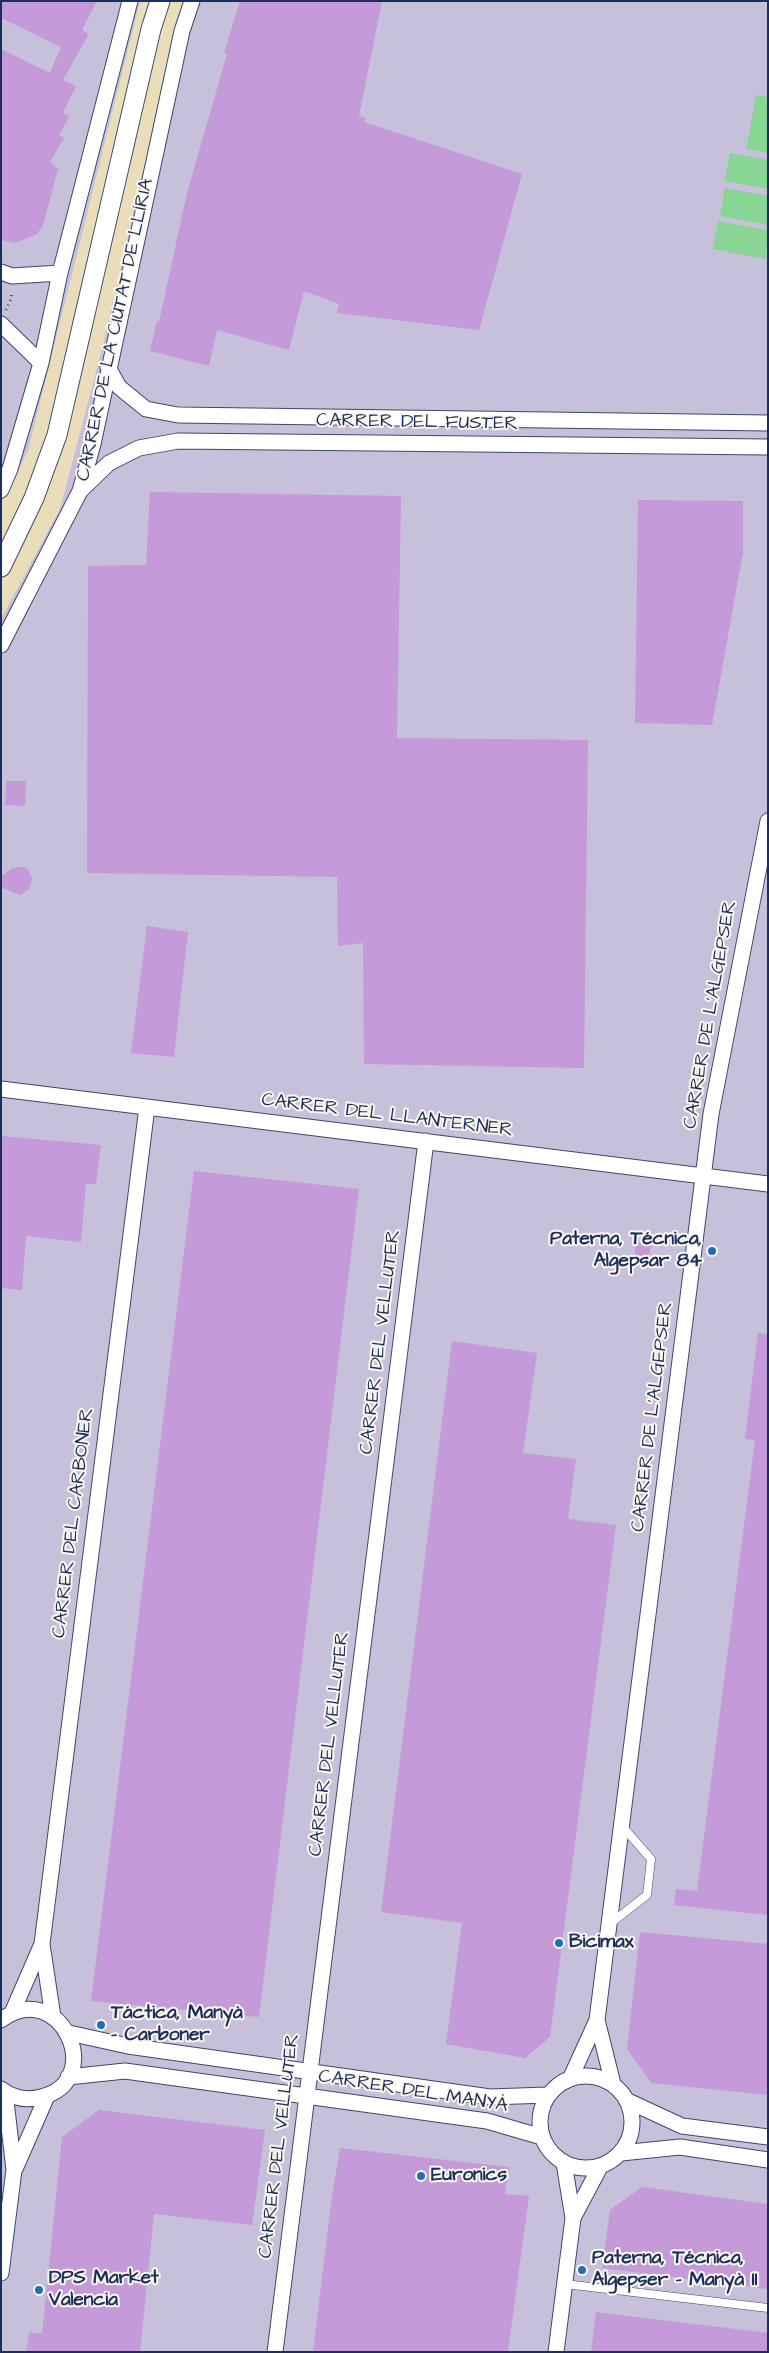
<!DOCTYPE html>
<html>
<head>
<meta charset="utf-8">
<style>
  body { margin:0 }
  #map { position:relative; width:769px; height:2353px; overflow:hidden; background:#eaddb9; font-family:"Architects Daughter",sans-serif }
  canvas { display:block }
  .frame { position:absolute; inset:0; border:2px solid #1b2f5e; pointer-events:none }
</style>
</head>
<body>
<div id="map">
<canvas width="769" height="2353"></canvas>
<div class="frame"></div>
</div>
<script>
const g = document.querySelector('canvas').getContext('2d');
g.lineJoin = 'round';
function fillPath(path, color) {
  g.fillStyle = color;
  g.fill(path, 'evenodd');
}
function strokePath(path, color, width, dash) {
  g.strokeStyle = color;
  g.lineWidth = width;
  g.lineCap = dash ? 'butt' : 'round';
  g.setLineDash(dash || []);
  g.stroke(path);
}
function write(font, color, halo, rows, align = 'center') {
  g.font = font + ' "Architects Daughter",sans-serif';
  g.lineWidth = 4;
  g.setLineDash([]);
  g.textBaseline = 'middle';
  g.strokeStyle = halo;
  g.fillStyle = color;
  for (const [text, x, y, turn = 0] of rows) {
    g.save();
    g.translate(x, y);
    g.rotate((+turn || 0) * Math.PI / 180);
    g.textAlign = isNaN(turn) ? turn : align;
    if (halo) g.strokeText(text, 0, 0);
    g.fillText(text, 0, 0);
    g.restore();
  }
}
fillPath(new Path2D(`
  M1 1H140L28 451 1 503Z
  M183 1H768V2352H1V619L60 509 101 353Z`), '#c6c0da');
fillPath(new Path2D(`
  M756 95 768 97V153L746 149Z
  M730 153 768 160V189L725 181Z
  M725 188 768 196V225L720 216Z
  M718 221 768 230 766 259 713 249Z`), '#88d594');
fillPath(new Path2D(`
  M1 1H97L82 30 89 34 63 80 76 86 63 113 69 117 59 135 64 138 50 162 58 169 43 225 37 234 15 243 1 240V49L50 73 61 47 1 18Z
  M240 1H382L359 116 366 118 364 122 522 174 479 330 337 313 339 304 304 291 289 350 217 330 209 366 150 351 157 321 159 322 187 193 227 54 224 53Z
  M150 492 401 496 397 738 588 740 584 1068 364 1064 363 943 338 946 337 877 87 873 88 566 146 565Z
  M638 500 743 501V552L712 725 635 723Z
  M6 781H26L25 806 5 805Z
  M21 867H26L32 877 30 888 20 895 1 887V877L12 868Z
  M147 926 188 932 174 1057 131 1053Z
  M1 1136 101 1145 96 1184H86L81 1242 26 1236 22 1290 1 1288Z
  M194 1171 359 1189 259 2017 91 2001Z
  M636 1242 651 1243 649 1259 634 1258Z
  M758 1333 768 1334V1915L674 1905 676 1889 697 1891 755 1440 745 1439Z
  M452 1341 537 1353 523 1453 576 1459 568 1519 616 1525 550 2037 525 2058 446 2044 462 1923 381 1912Z
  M640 1932 768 1944V2095L651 2083 627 2049Z
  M99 2110 265 2130 252 2225 154 2214 140 2352H26L29 2332 42 2334 62 2137Z
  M340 2148 509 2167 505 2194 529 2196 508 2352H313L332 2196Z
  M642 2187 768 2204V2289L602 2268 610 2210Z
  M596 2312 768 2333V2352H591Z`), '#c49ad9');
const service = new Path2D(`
  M611 1923 647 1895 651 1859 622 1826
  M565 2284 768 2308`);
const minor = new Path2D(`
  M1 272 12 276 60 273
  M1 324 41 363
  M108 367 119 387 146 409 178 415 768 423
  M1 490 10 469 41 363 60 273 130 1
  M80 491 109 463 139 448 178 441 768 447
  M1 645 80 491 93 444 182 31 192 1
  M1 1089 768 1184
  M42 1944 53 2017
  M12 2013 42 1944 147 1107
  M1 2020C60 1976 108 2081 41 2097 27 2101 13 2098 1 2089
  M597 2020 613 2084
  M69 2033 128 2046 490 2097 547 2095
  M540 2122a46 46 0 1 1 92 0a46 46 0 1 1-92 0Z
  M68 2077 125 2071 487 2121 542 2137
  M571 2077 597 2020 711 1114 768 821
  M628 2101 682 2126 768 2137
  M621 2153 680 2147 768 2160
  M15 2169 47 2096
  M573 2218 600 2167
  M1 2273 14 2170 5 2092
  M275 2352 426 1141
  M556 2352 573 2218 564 2163`);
const tertiary = new Path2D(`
  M1 567 34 498 57 435 151 29 160 1`);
strokePath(service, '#3a496c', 9);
strokePath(minor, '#3a496c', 17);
strokePath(tertiary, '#3a496c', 21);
strokePath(new Path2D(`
  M6 310 11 299 12 292`), '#3a496c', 3, [1, 4]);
strokePath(service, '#fff', 8);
strokePath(minor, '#fff', 15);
strokePath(tertiary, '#fff', 19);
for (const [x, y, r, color] of [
  [712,1251,5,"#1f6fb2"],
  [559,1943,5,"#1f6fb2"],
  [101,2025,5,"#1f6fb2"],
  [421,2176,5,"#1f6fb2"],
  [582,2270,5,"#1f6fb2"],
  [39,2290,5,"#1f6fb2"]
]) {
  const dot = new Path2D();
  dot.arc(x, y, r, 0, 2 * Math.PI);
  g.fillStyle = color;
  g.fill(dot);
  strokePath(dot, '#fbf7ec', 2);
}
write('19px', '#1b2f5e', '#fbf7ec', [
  ["CARRER DE LA CIUTAT DE LLÍRIA",116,330,-78],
  ["CARRER DEL FUSTER",417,423,1],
  ["CARRER DE L'ALGEPSER",711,1015,-80],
  ["CARRER DEL LLANTERNER",387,1116,7],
  ["CARRER DEL VELLUTER",381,1342,-83],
  ["CARRER DE L'ALGEPSER",653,1417,-83],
  ["CARRER DEL CARBONER",74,1523,-83],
  ["CARRER DEL VELLUTER",330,1744,-83],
  ["CARRER DEL MANYÀ",413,2092,9],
  ["CARRER DEL VELLUTER",280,2146,-83]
]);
write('bold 19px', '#1b2f5e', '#fbf7ec', [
  ["Paterna, Técnica,",702,1240,"right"],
  ["Algepsar 84",702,1262,"right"],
  ["Bicimax",569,1943],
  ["Táctica, Manyà",111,2014],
  ["- Carboner",111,2036],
  ["Euronics",431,2176],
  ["Paterna, Técnica,",592,2259],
  ["Algepser - Manyà II",592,2281],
  ["DPS Market",49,2279],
  ["Valencia",49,2301]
], 'left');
</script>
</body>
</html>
